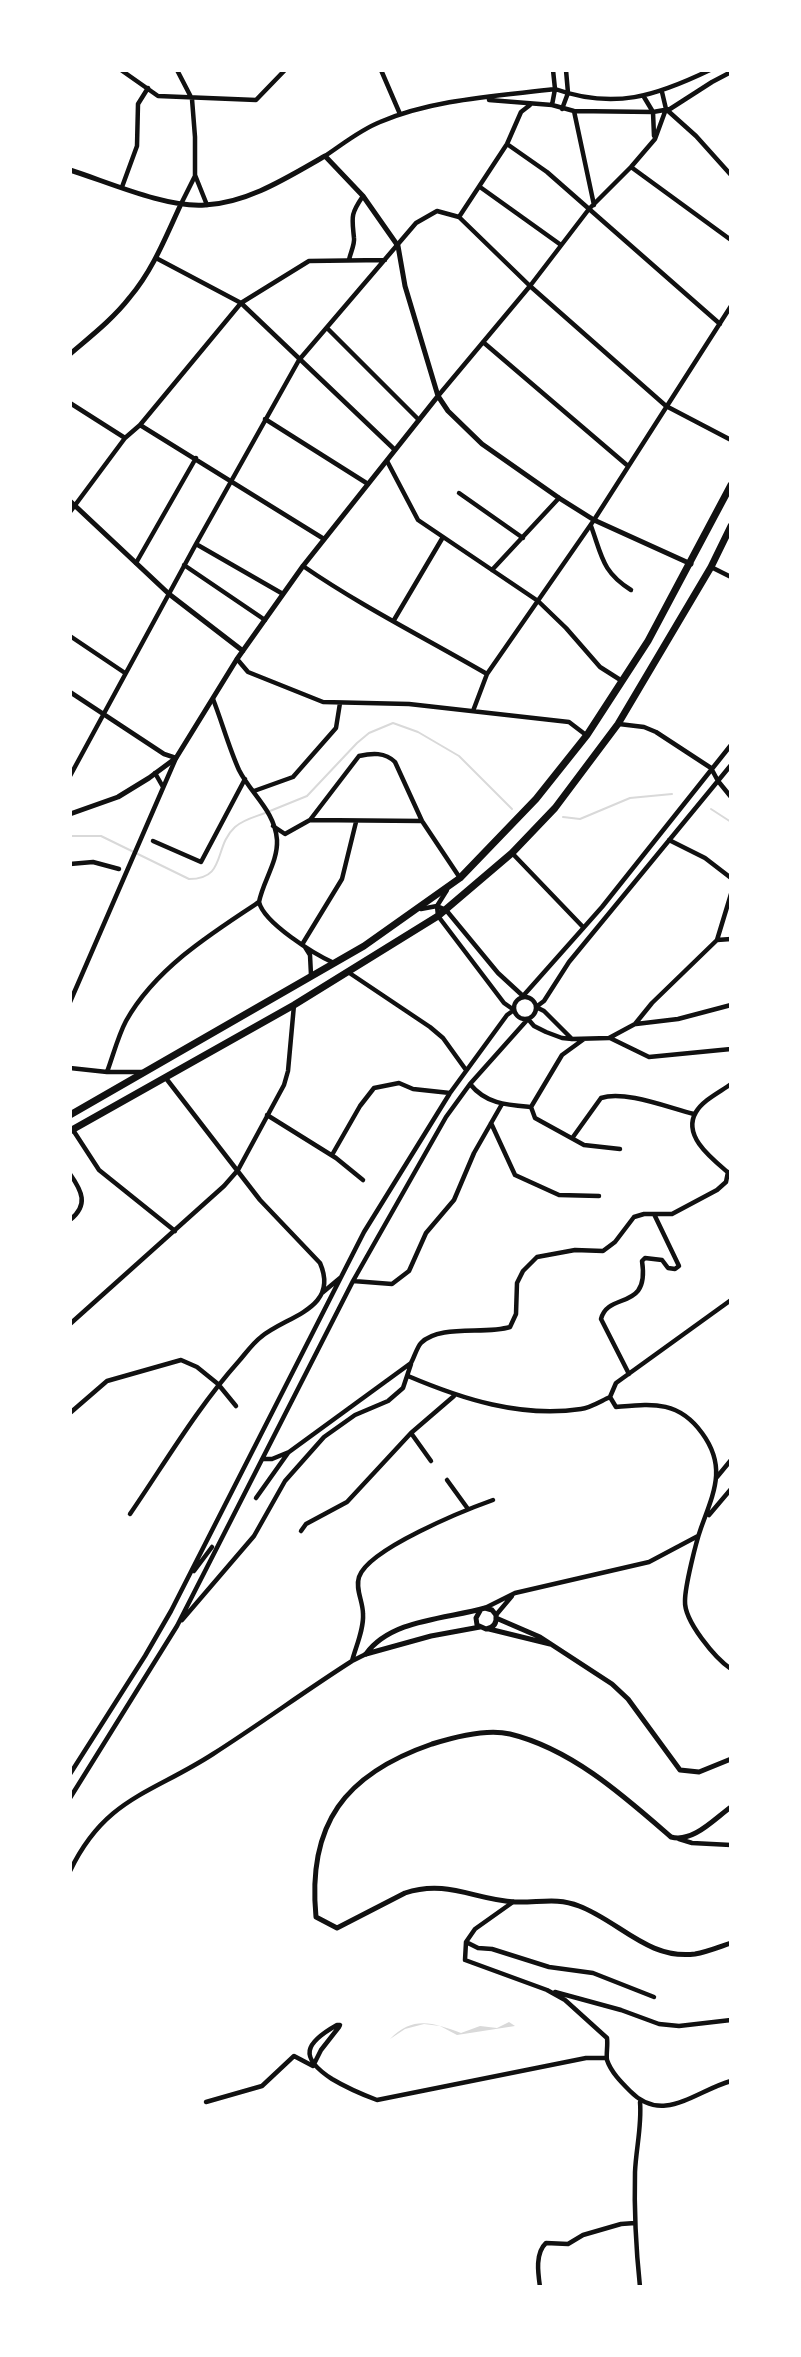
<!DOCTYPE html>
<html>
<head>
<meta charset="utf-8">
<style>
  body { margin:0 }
  #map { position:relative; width:801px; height:2357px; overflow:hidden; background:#fff; font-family:"Sofia Sans Condensed",sans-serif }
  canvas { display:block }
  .frame { position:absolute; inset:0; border:72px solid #fff; pointer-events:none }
</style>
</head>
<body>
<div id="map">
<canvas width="801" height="2357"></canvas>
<div class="frame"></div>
</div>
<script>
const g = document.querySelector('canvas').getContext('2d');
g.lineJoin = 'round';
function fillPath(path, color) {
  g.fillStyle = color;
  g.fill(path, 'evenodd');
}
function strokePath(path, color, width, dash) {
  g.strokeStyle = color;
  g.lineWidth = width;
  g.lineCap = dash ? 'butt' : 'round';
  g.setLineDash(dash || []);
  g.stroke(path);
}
fillPath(new Path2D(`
  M509 2022 515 2026 457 2035 440 2026 424 2024 405 2029 390 2039C413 2015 434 2023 461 2033L480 2026 497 2028Z`), '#d9d9d9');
strokePath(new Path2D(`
  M711 809 731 822
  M270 811 307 796 357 743 369 733 393 723 418 732 459 756 512 809
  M563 817 580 819 630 798 672 794
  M70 836H101L189 879C227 879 213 847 235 827 244 819 255 817 265 813`), '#d9d9d9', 2);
strokePath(new Path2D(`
  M121 70 158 96 256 100 285 70
  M177 70 192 99 195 137V175L207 205
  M381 70 400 114
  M644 97 653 112 654 136
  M489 100 552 105 574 111 653 112 670 109 712 82 731 72
  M552 105 555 89 553 70
  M562 109 568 93 566 70
  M667 110 696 136 731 175
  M574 111 594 205
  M507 144 547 172 720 324
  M325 156C343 144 360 130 380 122 433 99 498 96 555 89 614 110 656 96 710 70
  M631 167 731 240
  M122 187 137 146 138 104 148 88
  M480 187 561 245
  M181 204 195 176
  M459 217 507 144 521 112 530 105
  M156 258 241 303 395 450
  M349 260C350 254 355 244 354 238 352 217 350 215 363 196
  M327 328 419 420
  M483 342 628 466
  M438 396 530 286 589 209 631 167 655 139 666 109 662 92
  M70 403 125 438
  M265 419 368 484
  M140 425 324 539
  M387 461 418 520 538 601 566 628 600 667 622 681
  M459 493 523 538
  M70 512 125 438 140 425 241 303 309 261 385 260
  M591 526C602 556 602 572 631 590
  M196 544 283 594
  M136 563 196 458
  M184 565 265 620
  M303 566C361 606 425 638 487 674
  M711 567 731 577
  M492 570 559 498
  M394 620 443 537
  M70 636 125 673
  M237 659 248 672 323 702 409 704 569 722 586 735
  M70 692 164 754 176 758 70 1002
  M473 711 487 674 594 520 731 306
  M619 724 644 727 656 732 711 768
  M711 768 718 781 731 797
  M155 773 163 787
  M70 776 196 544 299 360 416 223 437 211 459 217 530 286 666 406 731 440
  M254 791 293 777 336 728 340 703
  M310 820 359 756C372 753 385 752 395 762L422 821 460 878
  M273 826 285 834 310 820 422 821
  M669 840 705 858 731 878
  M153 841 201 862 245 779
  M512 853 583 927
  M70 864 93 862 119 869
  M259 902C264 923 314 954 334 963
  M421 909 437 906 446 910 498 973 523 996 602 907 731 745
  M717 940 731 939
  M303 943 342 879 356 822
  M305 947 310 955 311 975
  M348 972 430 1027 443 1038 466 1070
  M514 1008a11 11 0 1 1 22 0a11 11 0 1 1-22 0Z
  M636 1024 678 1019 731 1005
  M610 1038 649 1057 731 1049
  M572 1039 544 1011 536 1007 544 1001 569 962 731 765
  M70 1068 107 1072H142
  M107 1072C113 1056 118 1036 126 1021 155 969 210 934 259 902 263 881 278 862 277 840 275 811 251 794 239 770 229 748 222 722 213 699
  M470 1084C486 1104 507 1105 531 1107L562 1055 584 1039
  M731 1084C720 1092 703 1100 696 1112 681 1137 715 1161 731 1175
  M531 1107 535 1118 584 1145 620 1149
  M267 1115 336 1158 363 1180
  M491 1123 515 1175 559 1195 599 1196
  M73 1130 99 1170 175 1231
  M573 1137 601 1098C625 1090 669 1108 694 1114
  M332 1155 360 1106 374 1088 399 1083 413 1089 450 1093
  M70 1174C82 1191 89 1205 70 1220
  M353 1281 392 1284 409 1271 426 1233 454 1200 474 1153 502 1104
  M322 1293 340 1278
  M731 1300 616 1383 610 1397 616 1407C652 1404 678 1400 702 1433 727 1467 714 1492 701 1528 696 1542 685 1586 685 1601 684 1621 715 1658 731 1669
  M70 1324 224 1186 238 1170 284 1085 288 1071 294 1005
  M629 1374 601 1319C608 1291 650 1312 642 1261L645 1258 662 1260 668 1268 675 1269 679 1266 654 1214
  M408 1376C462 1399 521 1418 581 1409 590 1408 601 1401 610 1397
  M70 1413 107 1381 181 1360 197 1367 218 1384 236 1406
  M411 1433 431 1461
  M263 1459H272L289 1452 411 1363C414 1358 417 1347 421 1343 440 1324 485 1335 510 1327L516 1314 517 1283 523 1271 537 1257 575 1250 603 1251 615 1242 634 1217 644 1214H672L717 1190 726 1182 728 1172
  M717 1477 731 1460
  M447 1480 468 1509
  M256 1498 288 1453
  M130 1514C165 1463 197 1408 239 1361 246 1353 253 1343 261 1337 286 1316 340 1309 320 1263L260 1200 165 1077
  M709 1515 731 1489
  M301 1531 306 1524 347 1502 411 1433 454 1396
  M194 1571 212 1547
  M485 1608 515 1593 649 1562 698 1536
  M496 1615 512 1596
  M182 1620 254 1536 285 1481 324 1437 355 1415 388 1401 403 1388 411 1364
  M352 1661C356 1646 364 1629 363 1614 363 1601 355 1589 359 1577 368 1549 465 1510 493 1500
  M70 1774 145 1656 171 1611 364 1232 450 1093 507 1015 514 1010 504 1003 438 916 437 906 447 890
  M70 1798 177 1626 353 1281 446 1117 470 1084 528 1019 534 1026 546 1032 562 1038 572 1039 609 1038 635 1024 652 1003 717 940 731 894
  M679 1839 692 1843 731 1845
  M70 1871C105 1798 151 1794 213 1754 260 1724 305 1691 352 1661L366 1654
  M513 1902 475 1929 466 1942 465 1960 547 1990 565 2000 607 2038C608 2045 606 2054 607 2060 611 2072 621 2082 630 2091 663 2125 695 2091 731 2081
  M466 1942 478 1948 492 1949 549 1967 593 1973 654 1997
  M555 1992 621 2010 659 2024 679 2026 731 2020
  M206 2102 262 2086 294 2056 313 2066 321 2050 339 2027 340 2025H337C305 2043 298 2057 332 2079 347 2088 361 2094 377 2100L586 2058H606
  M640 2102C642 2125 636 2149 635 2172 634 2211 636 2249 640 2287
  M540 2287C538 2273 535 2253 546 2243L568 2244 583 2235 621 2224 635 2223`), '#111', 4.5);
strokePath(new Path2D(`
  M70 170C108 182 166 208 205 205 248 203 288 177 325 156L363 196 398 246 405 286 438 396 448 411 482 444 559 498 594 520 691 564
  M70 354C91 336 113 319 130 297 153 270 166 236 181 204
  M70 501 169 594 243 651
  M70 814 118 797 149 778 176 758 237 659 303 566 438 396
  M496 1618 540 1637 612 1684 628 1699 680 1770 699 1772 731 1759
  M489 1629 550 1644
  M366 1654C391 1619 447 1619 485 1608L492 1610 496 1615C497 1623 494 1628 486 1629L477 1625 476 1618 481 1609
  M366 1654 431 1636 480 1627
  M731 1807C714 1819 693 1843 671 1837 625 1797 572 1749 510 1734 486 1728 454 1737 432 1744 345 1774 307 1824 316 1917L337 1928 405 1893C447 1879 475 1900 515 1902 538 1903 557 1897 579 1906 619 1921 648 1960 695 1954 707 1952 719 1947 731 1943`), '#111', 5);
strokePath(new Path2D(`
  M70 1115 364 946 460 878 536 799 587 735 648 641 731 485
  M70 1131 294 1005 438 916 512 853 555 808 618 724 711 567 731 526`), '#111', 7);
</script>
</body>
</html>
